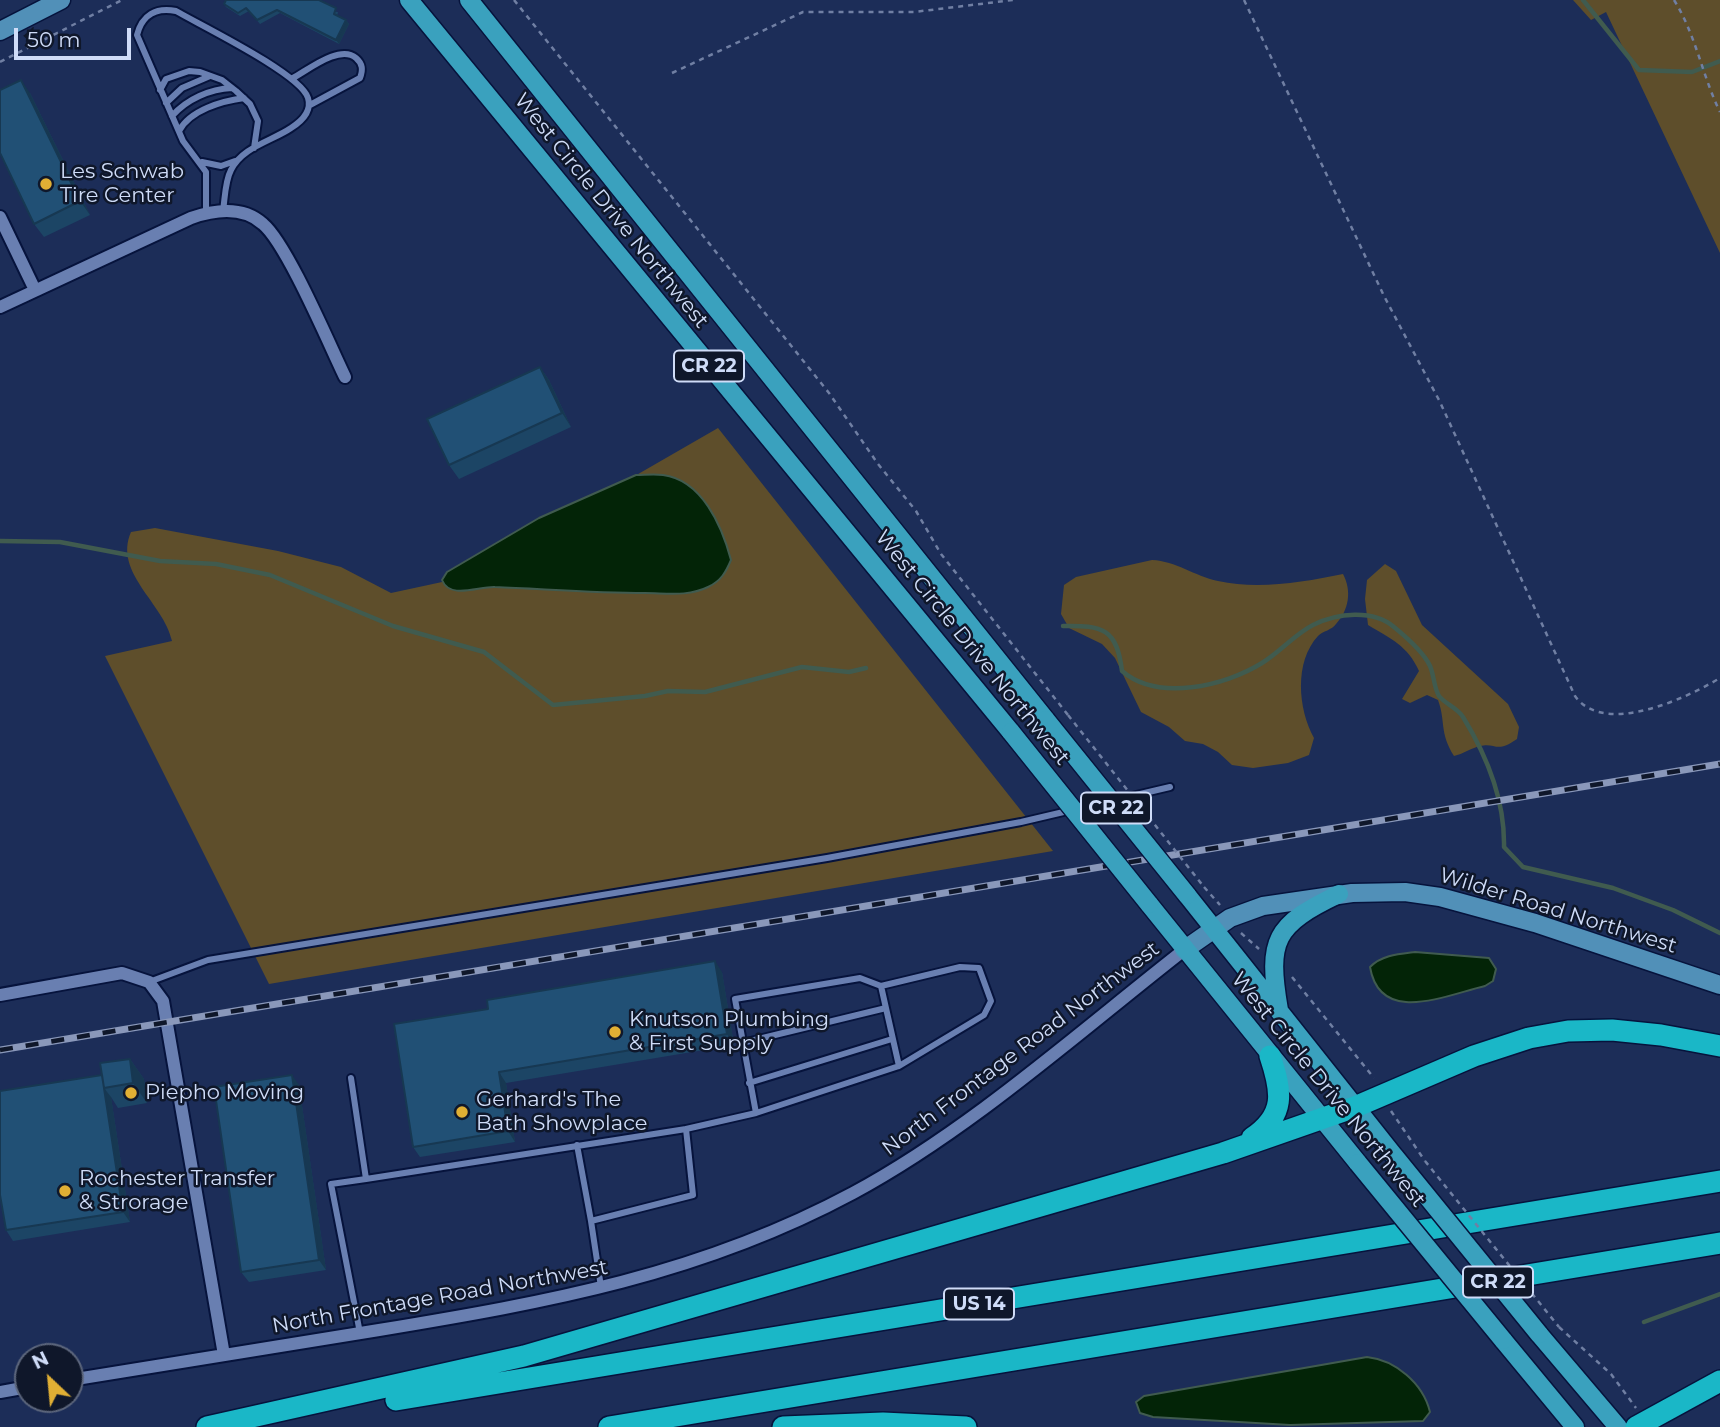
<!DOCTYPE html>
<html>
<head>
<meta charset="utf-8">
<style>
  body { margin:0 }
  #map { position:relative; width:1720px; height:1427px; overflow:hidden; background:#1c2d58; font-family:Montserrat,sans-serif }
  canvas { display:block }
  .north { position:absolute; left:14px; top:1343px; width:70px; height:70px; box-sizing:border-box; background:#0f172a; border:2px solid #5c667c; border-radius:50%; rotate:334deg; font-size:19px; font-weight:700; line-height:28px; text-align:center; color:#cfdcf8 }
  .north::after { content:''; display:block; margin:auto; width:24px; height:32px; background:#e0af34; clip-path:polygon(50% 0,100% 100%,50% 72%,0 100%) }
  .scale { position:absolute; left:14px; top:28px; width:117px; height:32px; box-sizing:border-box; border:4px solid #cfdcf8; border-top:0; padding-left:9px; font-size:21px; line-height:24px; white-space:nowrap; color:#cfdcf8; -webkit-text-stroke:5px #0f172a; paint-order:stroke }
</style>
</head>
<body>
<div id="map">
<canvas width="1720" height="1427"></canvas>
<div class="north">N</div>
<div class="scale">50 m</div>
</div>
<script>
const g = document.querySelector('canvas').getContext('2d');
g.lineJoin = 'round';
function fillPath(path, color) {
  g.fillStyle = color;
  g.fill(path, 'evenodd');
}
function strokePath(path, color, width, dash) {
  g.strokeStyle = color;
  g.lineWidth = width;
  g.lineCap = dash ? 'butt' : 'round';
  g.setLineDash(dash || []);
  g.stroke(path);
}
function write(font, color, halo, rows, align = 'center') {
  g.font = font + ' Montserrat,sans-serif';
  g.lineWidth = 5;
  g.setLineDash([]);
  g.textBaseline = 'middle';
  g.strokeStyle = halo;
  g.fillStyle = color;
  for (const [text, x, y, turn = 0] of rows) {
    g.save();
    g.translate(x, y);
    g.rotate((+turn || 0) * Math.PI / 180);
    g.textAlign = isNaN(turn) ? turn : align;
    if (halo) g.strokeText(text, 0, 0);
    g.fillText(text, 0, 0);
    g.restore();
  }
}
fillPath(new Path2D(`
  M1573 0H1720V253L1606 12 1591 20Z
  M718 428 1053 851 269 984 105 656 172 641C164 603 113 573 131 532L155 528 278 551 341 567 391 593 456 579Z
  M1152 560C1176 561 1194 576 1218 581 1258 590 1304 582 1343 574 1352 591 1349 610 1336 624 1332 630 1323 631 1318 636 1294 662 1298 709 1314 738L1309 755 1288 763 1253 768 1232 765 1218 752 1203 744 1185 741 1169 727 1141 712 1115 658 1102 644 1069 628 1061 614 1064 585 1076 577Z
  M1385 564 1396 571 1422 625 1508 704 1519 727 1517 739C1496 754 1496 742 1480 746 1471 748 1463 754 1454 756 1439 732 1446 722 1438 700L1427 695 1410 703 1402 699 1419 671C1408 646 1390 638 1368 625L1365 599 1367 580Z`), '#5e4e2b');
const water = new Path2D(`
  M636 475C644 475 654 474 663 475 702 480 722 526 731 560 726 572 721 581 708 587 688 597 666 593 645 593 595 593 545 589 495 587 479 586 450 600 442 580L447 572 539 518Z
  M1415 952 1489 958 1496 969 1493 981 1485 986C1446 995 1380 1026 1370 967 1382 955 1399 954 1415 952Z
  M1367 1357C1395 1360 1423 1383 1430 1412L1423 1421 1290 1425 1153 1417 1140 1413 1136 1402 1144 1396Z`);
fillPath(water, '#032407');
strokePath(water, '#405b4f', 2);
strokePath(new Path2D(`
  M1583 0 1639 70 1692 72 1720 61
  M0 541 60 542 160 561 216 564 270 575 393 626 484 652 553 705 645 696 668 691 705 692 802 667 849 672 866 668
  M1063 626C1103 625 1117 629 1122 671 1158 702 1225 686 1262 663 1280 652 1295 634 1313 625 1337 613 1373 609 1394 627 1405 636 1424 653 1430 666 1434 675 1434 688 1439 696 1445 704 1458 708 1463 717 1487 756 1505 801 1504 847L1523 867 1613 888 1673 910 1720 933
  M1644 1322 1720 1294`), '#405b4f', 4.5);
const lane = new Path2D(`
  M293 78C308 70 340 44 356 58 363 64 363 70 360 78L310 105
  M160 90 166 79 189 71 200 72 222 80 236 91 250 104 258 121 254 148
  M166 103 182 88 210 76
  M172 116C187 99 210 89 232 88
  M179 131C190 110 222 101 244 98
  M202 162 221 166 235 161
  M206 213V172L183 141 137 35C142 15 156 7 176 11 202 26 301 74 308 98 312 111 302 121 291 128 272 141 242 147 231 170 225 181 225 198 223 211
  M149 982 208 960 827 858 1021 822 1170 787
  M881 986 960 967 979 968 991 1001 984 1015 899 1066
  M742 1043 886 1008
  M351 1078 366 1179 686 1129 693 1195 591 1221 601 1287
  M749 1083 892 1039
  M686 1129 756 1113 899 1066 881 986 860 978 735 999 756 1113
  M577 1145 591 1221
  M360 1333 331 1184 366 1179`);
const street = new Path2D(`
  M0 217 35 290
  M0 307 191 218C214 210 243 206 263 224 287 244 329 344 345 377
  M0 995 122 973 149 982 163 1001 224 1355
  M70 1380C173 1363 276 1346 379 1330 548 1302 700 1275 853 1193 970 1130 1079 1032 1184 950
  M0 1392 28 1387`);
const secondary = new Path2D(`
  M0 31 61 0
  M1184 950 1230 918 1263 906 1352 893 1405 892 1440 897 1535 923 1720 985`);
const primary = new Path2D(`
  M409 0 1011 732
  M469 0 1046 720
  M1187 895 1395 1157
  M1149 904 1358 1163
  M1279 1010C1267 940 1274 925 1339 894
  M1539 1334 1618 1427
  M1503 1340 1575 1427`);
const highway = new Path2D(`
  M1252 1138C1286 1115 1282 1092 1270 1056
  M396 1400 1720 1181
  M207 1427 524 1356 1223 1153 1355 1107 1474 1056 1529 1038 1568 1031 1612 1030 1661 1035 1720 1046
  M609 1427 1720 1243
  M783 1427 883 1423 966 1427
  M1636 1427 1720 1381`);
strokePath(lane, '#06133c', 10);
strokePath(street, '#06133c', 16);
strokePath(secondary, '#06133c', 21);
strokePath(primary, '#06133c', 21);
strokePath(highway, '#06133c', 24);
strokePath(new Path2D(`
  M514 0 829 393 878 464 916 511 941 554 1068 715
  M1244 0 1384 296 1440 402 1575 696C1604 737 1687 698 1720 678
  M1674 0C1696 35 1702 75 1720 112
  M0 62 122 0
  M672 73 803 12H914L1013 0
  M1204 887 1220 905
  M1241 933 1259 949
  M1292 977 1374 1078
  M1391 1111 1425 1161
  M1559 1327 1611 1374 1636 1408`), '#707fa3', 2.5, [5, 5]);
strokePath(lane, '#697fb1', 6);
strokePath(street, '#697fb1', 12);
strokePath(secondary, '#5190b8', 18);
strokePath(primary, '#3aa1be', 18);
strokePath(highway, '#1ab7c7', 21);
const rail = new Path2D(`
  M0 1050 1720 764`);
strokePath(rail, '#8a98ba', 7);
strokePath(rail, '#0f172a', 4.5, [13]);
const primaryBridge = new Path2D(`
  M1046 720 1187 895
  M1011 732 1149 904
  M1395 1157 1539 1334
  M1358 1163 1503 1340`);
strokePath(primaryBridge, '#06133c', 21, []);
strokePath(new Path2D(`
  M1068 715 1204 887
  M1425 1161 1559 1327`), '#707fa3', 2.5, [5, 5]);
strokePath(primaryBridge, '#3aa1be', 18);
fillPath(new Path2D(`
  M224 4 338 12 337 16 346 20 349 24 339 44 280 13 260 24 249 11 240 16 226 7Z
  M30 93 90 215 44 237 34 224Z
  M540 367 549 380 571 427 459 479 449 465Z
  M722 972 734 1045 506 1083 515 1142 420 1157 413 1147 394 1024Z
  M130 1059 144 1079 147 1103 118 1108 111 1097 130 1222 13 1241 6 1230 102 1076Z
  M299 1085 326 1270 249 1282 241 1272Z`), '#1c4565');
fillPath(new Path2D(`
  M346 20 349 24 339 44 336 40Z
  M21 80 30 93 90 215 80 201Z
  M540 367 549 380 571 427 562 413Z
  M715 961 722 972 734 1045 727 1034Z
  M130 1059 144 1079 147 1103 133 1083Z
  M499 1072 506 1083 515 1142 508 1131Z
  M292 1075 299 1085 326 1270 319 1260Z
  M104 1088 111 1097 130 1222 123 1212Z`), '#173852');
const building = new Path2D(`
  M226 0H319L336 8 334 14 346 20 336 40 277 10 257 20 246 8 238 13 224 4Z
  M21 80 80 201 34 224 0 153V90Z
  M540 367 562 413 449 465 427 419Z
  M715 961 727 1034 499 1072 508 1131 413 1147 394 1024 488 1009 487 1000Z
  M130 1059 133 1083 104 1088 100 1063Z
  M102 1075 123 1212 6 1230 0 1195V1091Z
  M292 1075 319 1260 241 1272 214 1087Z`);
fillPath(building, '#215075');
strokePath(building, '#173852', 2);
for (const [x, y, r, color] of [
  [46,184,7,"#e0af34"],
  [615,1032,7,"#e0af34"],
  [131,1093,7,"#e0af34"],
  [462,1112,7,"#e0af34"],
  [65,1191,7,"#e0af34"]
]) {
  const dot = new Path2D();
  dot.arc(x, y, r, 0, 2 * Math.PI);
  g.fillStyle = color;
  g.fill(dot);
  strokePath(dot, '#0f172a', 2.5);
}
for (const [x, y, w] of [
  [709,366,70],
  [1116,808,70],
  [1498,1282,70],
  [979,1304,70]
]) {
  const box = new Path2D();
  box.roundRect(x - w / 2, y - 15.5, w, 31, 5);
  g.fillStyle = '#0f172a';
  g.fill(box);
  strokePath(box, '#cfdcf8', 2);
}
write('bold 19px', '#cfdcf8', null, [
  ["CR 22",709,366],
  ["CR 22",1116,808],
  ["CR 22",1498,1282],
  ["US 14",979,1304]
]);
write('21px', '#cfdcf8', '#0f172a', [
  ["Les Schwab",60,172],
  ["Tire Center",60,196],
  ["Knutson Plumbing",629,1020],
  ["& First Supply",629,1044],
  ["Piepho Moving",145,1093],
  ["Gerhard's The",476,1100],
  ["Bath Showplace",476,1124],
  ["Rochester Transfer",79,1179],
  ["& Strorage",79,1203]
], 'left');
write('21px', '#cfdcf8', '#0f172a', [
  ["West Circle Drive Northwest",611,211,51],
  ["West Circle Drive Northwest",972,648,51],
  ["Wilder Road Northwest",1558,911,17],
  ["North Frontage Road Northwest",1021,1049,-37],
  ["West Circle Drive Northwest",1328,1090,51],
  ["North Frontage Road Northwest",440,1297,-10]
]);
</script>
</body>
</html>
